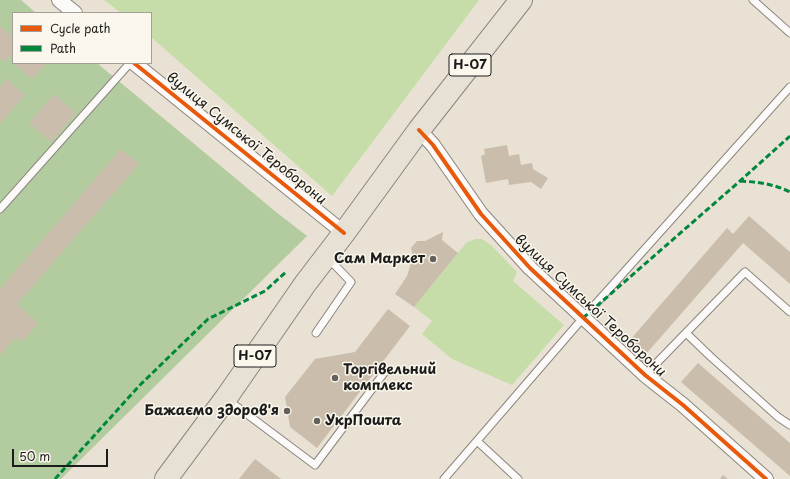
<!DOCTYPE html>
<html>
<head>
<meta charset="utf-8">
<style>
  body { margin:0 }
  #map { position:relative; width:790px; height:479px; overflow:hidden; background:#e9e1d3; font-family:"Playpen Sans",sans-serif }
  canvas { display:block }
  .legend { position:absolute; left:12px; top:12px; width:140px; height:52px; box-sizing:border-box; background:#fbf7ec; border:1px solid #a29f99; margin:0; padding:5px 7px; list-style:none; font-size:12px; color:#1c1c1c }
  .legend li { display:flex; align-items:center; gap:8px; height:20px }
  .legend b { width:20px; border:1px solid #a29f99 }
  .scale { position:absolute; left:12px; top:449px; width:96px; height:18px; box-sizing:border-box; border:2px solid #1c1c1c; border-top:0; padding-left:5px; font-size:12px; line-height:14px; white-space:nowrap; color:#1c1c1c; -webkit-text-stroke:3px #fbf7ec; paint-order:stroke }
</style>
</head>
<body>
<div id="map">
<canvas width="790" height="479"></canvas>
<ul class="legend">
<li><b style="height:5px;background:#e8590c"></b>Cycle path</li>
<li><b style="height:5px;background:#00873e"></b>Path</li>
</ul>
<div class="scale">50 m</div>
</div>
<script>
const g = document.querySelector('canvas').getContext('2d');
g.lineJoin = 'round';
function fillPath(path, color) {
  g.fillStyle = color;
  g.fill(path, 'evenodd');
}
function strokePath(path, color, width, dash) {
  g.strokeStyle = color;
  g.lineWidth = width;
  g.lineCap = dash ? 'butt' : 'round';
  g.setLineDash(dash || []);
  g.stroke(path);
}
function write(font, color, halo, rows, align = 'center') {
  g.font = font + ' "Playpen Sans",sans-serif';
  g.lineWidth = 3;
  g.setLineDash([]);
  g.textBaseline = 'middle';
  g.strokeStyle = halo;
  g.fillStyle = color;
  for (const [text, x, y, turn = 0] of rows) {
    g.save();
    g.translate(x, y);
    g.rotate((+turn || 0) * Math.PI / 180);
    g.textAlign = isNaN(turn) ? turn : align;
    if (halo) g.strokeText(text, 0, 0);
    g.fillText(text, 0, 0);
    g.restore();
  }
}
fillPath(new Path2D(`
  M104 0H479L332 196 151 37V13H121Z
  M475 239H482L491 245 517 272 513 281 564 325 512 385 452 359 422 334 432 321 414 307 458 253 466 243Z`), '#c6ddaa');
fillPath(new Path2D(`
  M0 0H21L36 13H13V63H97L276 212 307 236 61 479H0Z`), '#b3cc9f');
fillPath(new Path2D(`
  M0 26 13 37V53L5 62 0 58Z
  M16 63H47L32 79 15 64Z
  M7 79 25 95 0 124V87Z
  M54 94 76 113 51 142 29 123Z
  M507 145 509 156 519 154 521 165 532 163 533 169 548 178 541 189 531 182 509 185 508 179 486 183 481 156 485 154 484 149Z
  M121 149 139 164 17 304 38 323 22 342 16 337 0 355V289Z
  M749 216 790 252V284L743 243 646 354 630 340 727 228 733 234Z
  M443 232 442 240 458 253 414 307 395 294 407 276 413 257 411 248 417 241H425Z
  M388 309 410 326 317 448 290 427 285 397 315 359 355 352Z
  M641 357 647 363 642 368 636 363Z
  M698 363 790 443V476L681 382Z
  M255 459 281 479H239Z
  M723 475 728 479H720Z`), '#cabdac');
const service = new Path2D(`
  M753 0 790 33
  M0 209 130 63
  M316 333 351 282 328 258
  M686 333 711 357 778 417 790 425
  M645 375 745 272 790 312
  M228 400 315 465 384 373
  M477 441 518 479
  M444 479 583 318 790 87`);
const minor = new Path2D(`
  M59 0 75 13
  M134 63 344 233
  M419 130 433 145 481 214 530 268 645 375 683 405 766 479`);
const primary = new Path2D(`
  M166 479 226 398 305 284 344 233 419 130 521 0`);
strokePath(service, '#89857e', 9);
strokePath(minor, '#89857e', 16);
strokePath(primary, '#89857e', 24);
strokePath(service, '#fcfaf8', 7);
strokePath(minor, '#fcfaf8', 14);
strokePath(primary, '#e7e1d5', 22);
strokePath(new Path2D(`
  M740 181C758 182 774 184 790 192
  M583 318 740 181 790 136
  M55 479 139 386 208 319 265 291 286 272`), '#00873e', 3, [6, 3]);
strokePath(new Path2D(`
  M134 63 344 233
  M419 130 433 145 481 214 530 268 645 375 683 405 766 479`), '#e8590c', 4);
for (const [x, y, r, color] of [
  [433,259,4,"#64615c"],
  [335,378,4,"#64615c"],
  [287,411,4,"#64615c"],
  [317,421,4,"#64615c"]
]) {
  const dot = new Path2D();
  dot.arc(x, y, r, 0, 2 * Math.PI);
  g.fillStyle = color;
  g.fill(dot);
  strokePath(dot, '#fbf7ec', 1.5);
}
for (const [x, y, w] of [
  [470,65,42],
  [255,356,42]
]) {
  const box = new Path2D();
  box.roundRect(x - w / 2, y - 11, w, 22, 3);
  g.fillStyle = '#fbf7ec';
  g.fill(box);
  strokePath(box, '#1c1c1c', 1);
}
write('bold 13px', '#1c1c1c', null, [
  ["Н-07",470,65],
  ["Н-07",255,356]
]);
write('14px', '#1c1c1c', '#fbf7ec', [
  ["вулиця Сумської Тероборони",246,139,39],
  ["вулиця Сумської Тероборони",590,306,43]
]);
write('bold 14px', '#1c1c1c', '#fbf7ec', [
  ["Сам Маркет",425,259],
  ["Торгівельний",343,370,"left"],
  ["комплекс",343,386,"left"],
  ["Бажаємо здоров'я",279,411],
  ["УкрПошта",325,421,"left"]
], 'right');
</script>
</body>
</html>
